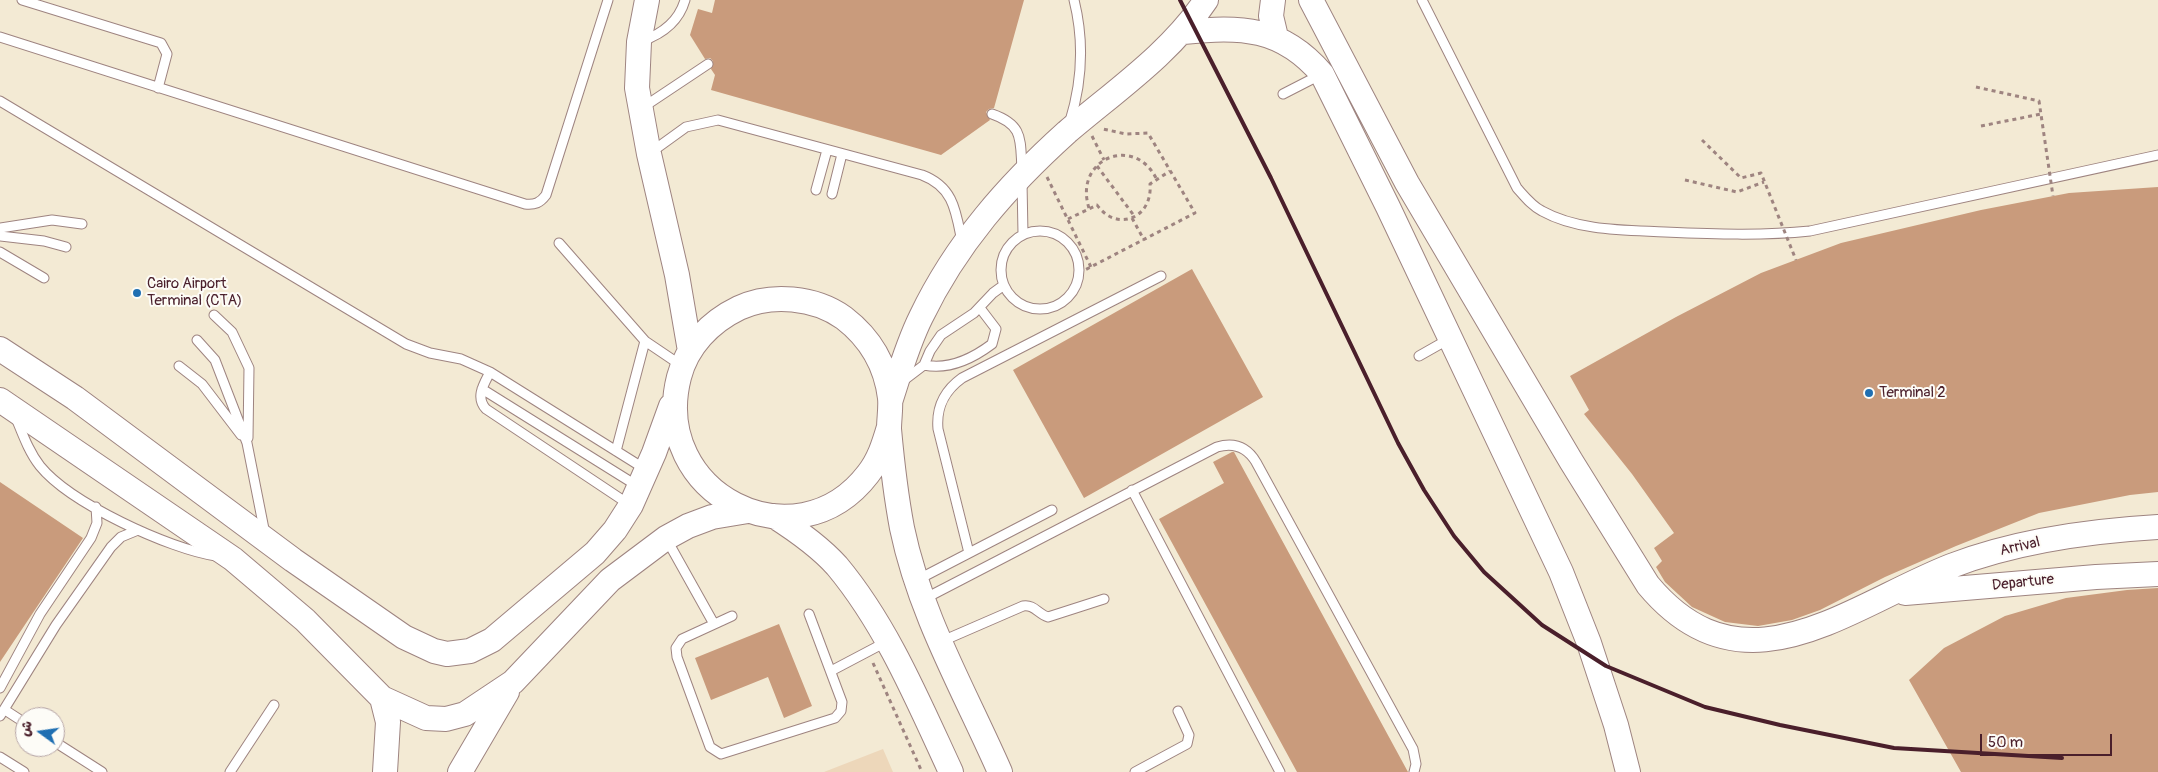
<!DOCTYPE html>
<html>
<head>
<meta charset="utf-8">
<style>
  body { margin:0 }
  #map { position:relative; width:2158px; height:772px; overflow:hidden; background:#f3ead4; font-family:Pangolin,"Playpen Sans Arabic",sans-serif }
  canvas { display:block }
  .north { position:absolute; left:15px; top:707px; width:50px; height:50px; box-sizing:border-box; background:#fdfcf7; border:1px solid #b5a4a5; border-radius:50%; rotate:284deg; font-size:14px; font-weight:700; line-height:20px; text-align:center; color:#4a1f2b }
  .north::after { content:''; display:block; margin:auto; width:18px; height:22px; background:#1f6fb2; clip-path:polygon(50% 0,100% 100%,50% 72%,0 100%) }
  .scale { position:absolute; left:1980px; top:734px; width:132px; height:22px; box-sizing:border-box; border:2px solid #4a1f2b; border-top:0; padding-left:6px; font-size:15px; line-height:18px; white-space:nowrap; color:#4a1f2b; -webkit-text-stroke:4px #fdfcf7; paint-order:stroke }
</style>
</head>
<body>
<div id="map">
<canvas width="2158" height="772"></canvas>
<div class="north">ش</div>
<div class="scale">50 m</div>
</div>
<script>
const g = document.querySelector('canvas').getContext('2d');
g.lineJoin = 'round';
function fillPath(path, color) {
  g.fillStyle = color;
  g.fill(path, 'evenodd');
}
function strokePath(path, color, width, dash) {
  g.strokeStyle = color;
  g.lineWidth = width;
  g.lineCap = dash ? 'butt' : 'round';
  g.setLineDash(dash || []);
  g.stroke(path);
}
function write(font, color, halo, rows, align = 'center') {
  g.font = font + ' Pangolin,sans-serif';
  g.lineWidth = 4;
  g.setLineDash([]);
  g.textBaseline = 'middle';
  g.strokeStyle = halo;
  g.fillStyle = color;
  for (const [text, x, y, turn = 0] of rows) {
    g.save();
    g.translate(x, y);
    g.rotate((+turn || 0) * Math.PI / 180);
    g.textAlign = isNaN(turn) ? turn : align;
    if (halo) g.strokeText(text, 0, 0);
    g.fillText(text, 0, 0);
    g.restore();
  }
}
fillPath(new Path2D(`
  M883 749 893 772H824Z`), '#edd7ba');
fillPath(new Path2D(`
  M715 0H1024L994 108 989 109 986 112 990 120 941 155 711 90 715 75 711 69 713 61 710 58 705 59 690 35 698 9 712 13Z
  M2158 187V492L2130 495 2039 513 1956 546 1885 577 1820 610 1792 620 1758 626 1725 622 1692 607 1665 582 1656 567 1662 561 1654 548 1674 533 1632 474 1584 414 1589 410 1570 376 1676 317 1761 273 1841 243 1981 210 2069 193Z
  M1192 269 1263 397 1084 498 1013 370Z
  M1232 452H1234L1408 772H1297L1159 519 1224 483 1213 462Z
  M0 482 83 538 0 662Z
  M2158 588V772H1961L1909 680 1944 648 2005 616 2066 598 2127 590Z
  M779 624 812 706 784 718 768 677 711 700 695 658Z`), '#c99b7c');
const lane = new Path2D(`
  M22 0 161 43 167 54 158 88
  M1422 0 1517 188C1525 197 1532 206 1542 211 1578 231 1625 230 1665 232 1713 234 1762 236 1810 231L2158 155
  M0 37 525 204C535 205 540 203 546 195L608 0
  M642 41C662 34 679 21 685 0
  M1283 94 1320 75
  M0 101 406 344 430 353 461 359 490 372 645 469
  M642 108 708 64
  M992 114C1024 125 1020 140 1022 169
  M1070 121C1082 82 1084 40 1074 0
  M650 153 686 127 718 120 922 175C954 187 956 212 962 242
  M1022 182 1023 234
  M816 190 827 150
  M832 194 842 154
  M0 228 52 220 82 224
  M1001 270a39 39 0 1 1 78 0a39 39 0 1 1-78 0Z
  M0 236 44 241 66 247
  M559 243 645 341 682 366
  M0 252 44 278
  M214 315 232 332 249 368 248 438
  M197 340 215 360 247 443 265 534
  M1419 356 1449 339
  M924 365C948 370 972 359 992 344L996 329 980 308
  M179 366 202 384 241 435
  M490 372C484 384 475 397 486 409L630 505
  M903 381 924 365 930 351 941 335 974 313 993 293 1004 285
  M482 389 639 487
  M16 418C23 435 29 452 40 466 70 503 169 549 216 556
  M616 451 645 341
  M1132 490 1280 772
  M667 540 714 624
  M969 553 938 429C936 407 944 391 962 378L1161 276
  M917 580 1052 510
  M924 599 1217 447C1234 442 1247 447 1256 462L1413 749 1416 764 1414 772
  M732 616 682 639 676 648 677 657 710 747 721 754 835 718 841 711 842 702 809 614
  M940 642 1023 606C1034 604 1038 614 1048 617L1104 599
  M831 671 886 642
  M0 688 40 614 91 538 97 523 96 507
  M5 710 25 723
  M0 716 56 625 111 547 121 537 138 530
  M55 742 102 772
  M0 757 24 772
  M230 772 274 705
  M1135 772 1187 744 1189 735 1178 711`);
const secondary = new Path2D(`
  M647 0 639 42 637 88 649 154 677 275 690 351
  M1273 0 1271 16 1276 37
  M1311 0 1407 183 1571 461 1648 585C1743 699 1847 607 1951 566 2016 541 2089 531 2158 527
  M1183 32C1241 26 1282 27 1322 74L1388 207 1561 572 1589 643 1616 725 1628 772
  M0 349 75 398 293 560 404 637 434 651 447 654 470 651 492 640 595 553 615 530 631 505 654 453 671 406
  M891 399C900 371 908 343 921 317 956 244 1007 186 1067 132 1115 91 1171 53 1206 0
  M0 400 233 559 305 620 382 698 426 718 446 719 465 714 513 682 610 580 666 538 688 526 712 517 748 511
  M889 427C884 444 879 460 868 474 796 568 649 494 679 377 687 346 710 322 739 308 771 293 815 297 844 318 870 338 886 365 890 398 891 408 889 419 889 429 892 462 896 496 902 528 920 615 965 692 1000 772
  M774 516C796 530 819 546 837 566 887 626 918 701 951 772
  M1905 593 2096 577 2158 574
  M382 698 388 722 385 772
  M460 772 507 692`);
strokePath(lane, '#9e8480', 11);
strokePath(secondary, '#9e8480', 26);
strokePath(new Path2D(`
  M1981 126 2041 114
  M1092 136 1104 160
  M1097 166 1135 217
  M1047 177 1091 267
  M1685 180 1737 192 1764 182
  M1089 208C1073 159 1135 133 1157 180
  M1132 218 1144 240
  M1068 219 1097 205C1117 233 1153 218 1150 184L1170 171
  M1079 273 1195 213 1148 133 1126 134 1103 129
  M873 663 922 772`), '#9e8480', 3, [4, 4]);
strokePath(lane, '#fff', 9);
strokePath(secondary, '#fff', 24);
strokePath(new Path2D(`
  M1180 0 1271 178 1398 443 1424 490 1454 536 1484 572 1542 625 1606 666 1705 707 1780 725 1894 748 2062 758`), '#4a1f2b', 4);
strokePath(new Path2D(`
  M1976 87 2039 101 2053 196
  M1702 140 1741 178 1761 173 1796 260`), '#9e8480', 3, [4, 4]);
for (const [x, y, r, color] of [
  [137,293,5,"#1f6fb2"],
  [1869,393,5,"#1f6fb2"]
]) {
  const dot = new Path2D();
  dot.arc(x, y, r, 0, 2 * Math.PI);
  g.fillStyle = color;
  g.fill(dot);
  strokePath(dot, '#fdfcf7', 2);
}
write('15px', '#4a1f2b', '#fdfcf7', [
  ["Cairo Airport",147,284],
  ["Terminal (CTA)",147,301],
  ["Terminal 2",1879,393]
], 'left');
write('15px', '#4a1f2b', '#fdfcf7', [
  ["Arrival",2020,547,-13],
  ["Departure",2023,583,-6]
]);
</script>
</body>
</html>
